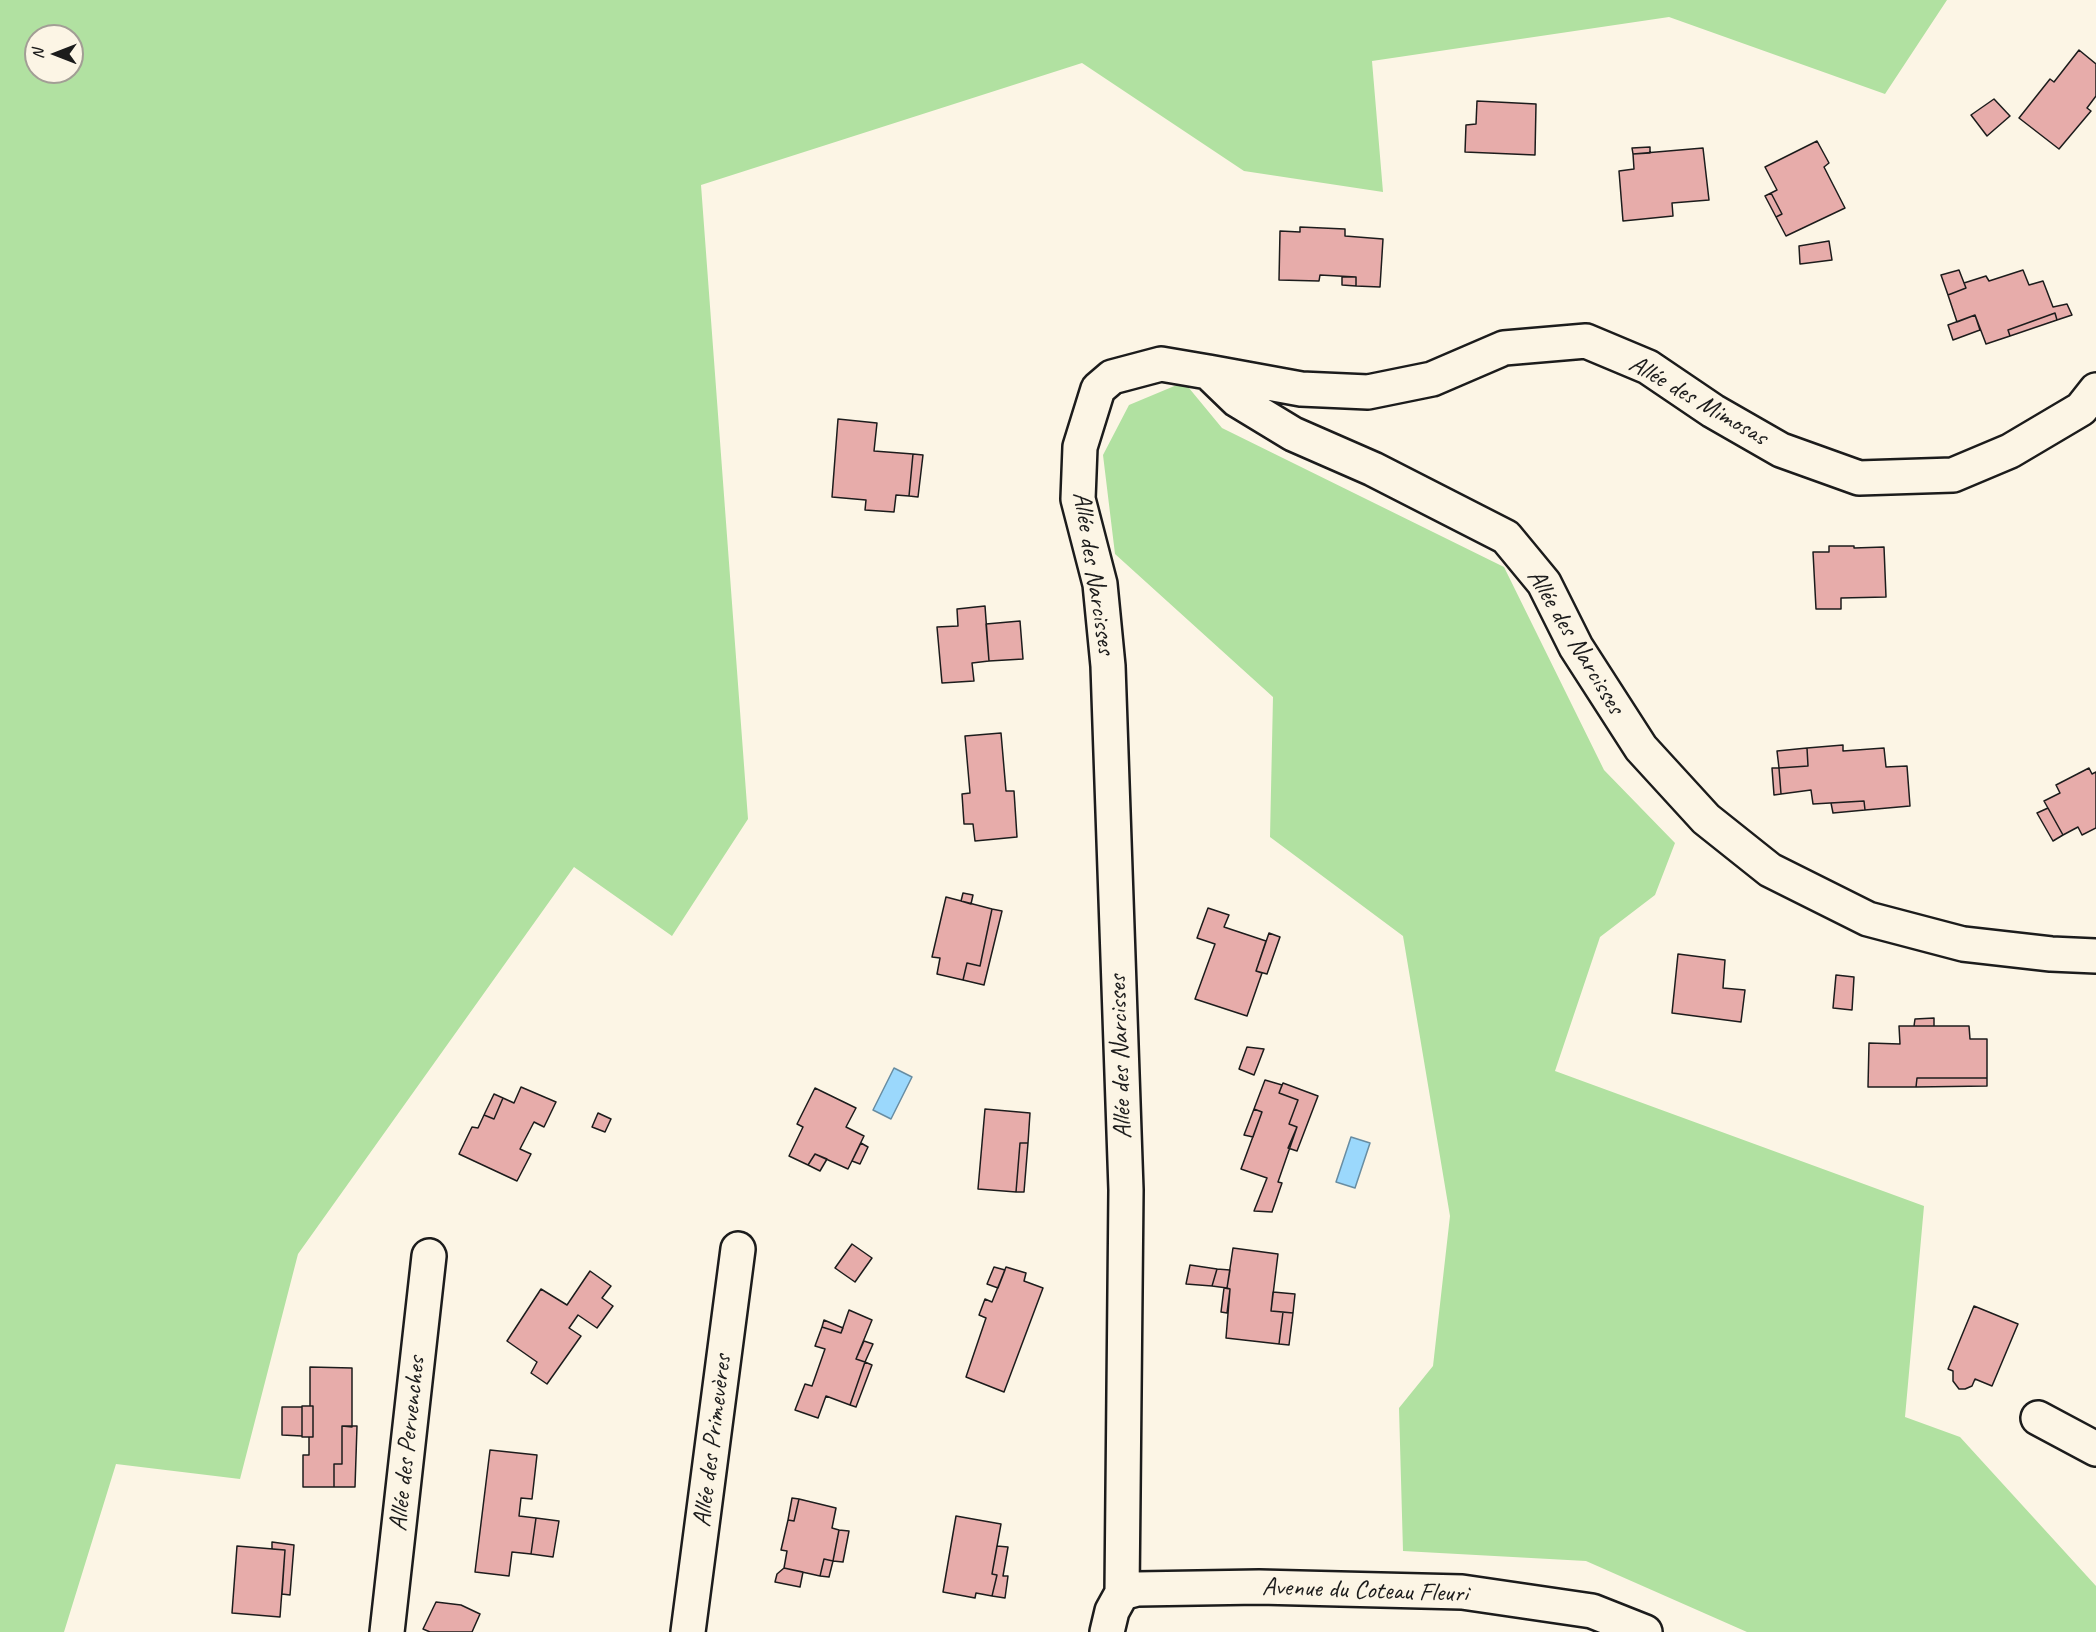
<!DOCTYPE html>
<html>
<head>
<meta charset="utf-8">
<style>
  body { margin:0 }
  #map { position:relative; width:2096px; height:1632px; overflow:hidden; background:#fcf5e5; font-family:Caveat,sans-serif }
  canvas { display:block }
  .north { position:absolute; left:24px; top:24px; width:60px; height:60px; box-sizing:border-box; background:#fcf5e5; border:2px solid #a29e95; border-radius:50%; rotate:270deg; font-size:16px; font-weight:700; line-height:24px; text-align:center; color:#1c1c1c }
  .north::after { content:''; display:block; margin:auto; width:21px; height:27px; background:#1c1c1c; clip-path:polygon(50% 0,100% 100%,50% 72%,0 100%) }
</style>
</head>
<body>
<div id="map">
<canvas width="2096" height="1632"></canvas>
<div class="north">N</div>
</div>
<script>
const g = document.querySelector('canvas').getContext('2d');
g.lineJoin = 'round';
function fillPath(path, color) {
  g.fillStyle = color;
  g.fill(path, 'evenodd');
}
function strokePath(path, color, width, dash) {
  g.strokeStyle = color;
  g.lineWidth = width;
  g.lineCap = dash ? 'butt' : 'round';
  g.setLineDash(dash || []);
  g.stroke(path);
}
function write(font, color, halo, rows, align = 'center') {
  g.font = font + ' Caveat,sans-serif';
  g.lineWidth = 4.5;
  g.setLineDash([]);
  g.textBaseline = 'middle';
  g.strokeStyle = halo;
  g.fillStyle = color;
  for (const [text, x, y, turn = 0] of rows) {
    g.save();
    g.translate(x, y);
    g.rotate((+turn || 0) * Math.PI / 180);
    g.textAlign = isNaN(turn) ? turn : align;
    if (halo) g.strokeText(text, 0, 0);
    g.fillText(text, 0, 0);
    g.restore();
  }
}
fillPath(new Path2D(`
  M0 0H1947L1885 94 1669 17 1372 61 1383 192 1244 171 1082 63 701 185 748 819 672 936 574 867 298 1254 240 1479 116 1464 64 1632H0ZM36 36H72V72H36Z
  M1184 382 1222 428 1504 567 1604 770 1675 843 1655 895 1600 937 1555 1071 1924 1206 1905 1417 1960 1437 2096 1586V1632H1747L1586 1561 1403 1551 1399 1408 1433 1366 1450 1216 1403 936 1270 837 1273 697 1115 554 1103 455 1129 405Z`), '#b1e1a1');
const water = new Path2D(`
  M894 1068 912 1077 891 1119 873 1110Z
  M1351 1137 1370 1143 1355 1188 1336 1182Z`);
fillPath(water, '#9bd8fc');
strokePath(water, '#688da2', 1.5);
const building = new Path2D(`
  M2079 50 2096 64V96L2087 108 2091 111 2059 149 2019 118 2050 79 2054 82Z
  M1994 99 2010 116 1987 136 1971 115Z
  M1477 101 1536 104 1535 155 1465 152 1466 125 1476 124Z
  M1817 141 1829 163 1824 167 1845 208 1786 236 1776 217 1782 214 1771 193 1777 190 1765 167Z
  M1650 147V153L1633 154 1632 148Z
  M1703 148 1709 200 1672 203 1673 216 1623 221 1619 171 1634 169 1633 154Z
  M1771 193 1782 214 1776 217 1765 196Z
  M1300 227 1345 229V236L1383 239 1380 287 1356 286V277L1320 275 1319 281 1279 280 1280 231 1300 232Z
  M1829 241 1832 260 1800 264 1799 246Z
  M1959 270 1966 288 1948 295 1941 275Z
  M2023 270 2029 285 2043 281 2053 307 2067 304 2072 315 2057 320 2055 313 2008 330 2010 336 1986 344 1975 315 1957 322 1948 295 1966 288 1964 283 1986 276 1989 281Z
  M1342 277H1356V286L1342 285Z
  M2055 313 2057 320 2010 336 2008 330Z
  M1975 315 1980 330 1953 340 1948 325Z
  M838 419 877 423 874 451 913 454 909 496 896 495 894 512 865 510 866 500 832 497Z
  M913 454 923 455 918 497 909 496Z
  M1829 546H1854V548L1884 547 1886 597 1841 598V609H1816L1813 552H1829Z
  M985 606 989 661 972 663 974 681 942 683 937 627 958 626 957 609Z
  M1020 621 1023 659 989 661 986 624Z
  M1001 733 1006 791H1014L1017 837 975 841 973 824H964L962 794 970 793 965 736Z
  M1843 745V751L1884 748 1886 767 1907 766 1910 806 1865 810 1864 801 1813 804 1811 790 1781 794 1779 768 1808 766 1807 748Z
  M1807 748 1808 766 1779 768 1777 751Z
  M1772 768H1779L1781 794 1774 795Z
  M2089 768 2092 774 2096 772V828L2082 835 2078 827 2063 835 2044 801 2060 793 2056 785Z
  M1864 801 1865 810 1833 813 1831 803Z
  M2048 808 2063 835 2053 841 2037 813Z
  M963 893 973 895 971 904 961 901Z
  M946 897 992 909 980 966 967 963 963 980 937 974 940 958 932 957Z
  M1208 908 1229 915 1224 927 1266 941 1256 971 1262 973 1247 1016 1195 999 1215 944 1197 938Z
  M992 909 1002 911 984 985 963 980 967 963 980 966Z
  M1269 933 1280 937 1267 974 1256 971Z
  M1678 954 1725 960 1723 988 1745 990 1741 1022 1672 1013Z
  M1836 975 1854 977 1852 1010 1833 1008Z
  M1934 1018V1026H1914L1915 1019Z
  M1899 1026H1969L1970 1039H1987V1078H1917L1916 1087H1868L1869 1043 1900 1044Z
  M1247 1047 1264 1049 1254 1075 1239 1069Z
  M1917 1078H1987V1086L1916 1087Z
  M1265 1080 1282 1085 1279 1093 1298 1100 1289 1124 1297 1127 1278 1182 1282 1183 1272 1212 1254 1211 1267 1178 1241 1169 1262 1112 1254 1109Z
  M1283 1083 1318 1096 1297 1151 1288 1148 1297 1127 1289 1124 1298 1100 1279 1093Z
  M521 1087 556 1102 544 1127 534 1122 520 1149 531 1154 517 1181 459 1154 472 1127 478 1128 484 1115 494 1119 503 1098 514 1103Z
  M815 1088 856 1108 846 1127 864 1136 848 1169 815 1154 808 1165 789 1156 803 1127 797 1124Z
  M494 1094 503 1098 494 1119 484 1115Z
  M985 1109 1030 1113 1028 1143H1020L1016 1192 978 1189Z
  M1254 1109 1262 1112 1253 1137 1244 1135Z
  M598 1113 611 1119 605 1132 592 1127Z
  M861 1143 868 1147 860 1164 852 1161Z
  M1020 1143H1028L1024 1192H1016Z
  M815 1154 827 1159 820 1171 808 1165Z
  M852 1244 872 1258 855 1282 835 1268Z
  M1233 1248 1278 1254 1271 1311 1283 1312 1279 1344 1226 1338 1230 1289 1227 1288Z
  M1190 1265 1217 1269 1212 1286 1186 1284Z
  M994 1267 1005 1270 998 1288 987 1284Z
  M1006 1267 1026 1273 1024 1281 1043 1288 1004 1392 966 1377 986 1318 979 1315 985 1299 992 1302Z
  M1217 1269 1230 1270 1227 1288 1212 1286Z
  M590 1271 611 1286 602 1298 613 1306 597 1328 578 1315 569 1328 581 1336 547 1384 531 1373 537 1362 507 1341 541 1289 567 1305Z
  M1224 1288 1230 1289 1227 1313 1221 1312Z
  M1273 1292 1295 1294 1293 1313 1271 1311Z
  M1974 1306 2018 1324 1992 1386 1975 1379 1972 1386 1965 1389H1959L1953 1381V1371L1948 1369Z
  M849 1310 872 1320 856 1359 865 1362 850 1405 826 1396 818 1418 795 1410 805 1384 812 1386 825 1349 815 1346 822 1327 841 1333Z
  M1283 1312 1293 1313 1289 1345 1279 1344Z
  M824 1320 843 1328 841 1333 822 1327Z
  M864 1341 873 1344 865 1362 856 1359Z
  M865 1362 872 1365 856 1407 850 1405Z
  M310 1367 352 1368V1427L342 1426V1464H334V1487H303V1455H309V1437H313V1406H310Z
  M302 1406H313V1437H302Z
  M282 1407H302V1436L282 1435Z
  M342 1426H357L355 1487H334V1464H342Z
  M490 1450 537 1455 532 1499 521 1498 519 1516 536 1518 531 1554 512 1552 509 1576 475 1572Z
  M792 1498 799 1499 794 1521 788 1520Z
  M799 1499 836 1508 832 1528 839 1530 833 1561 824 1559 820 1576 784 1568 787 1551 781 1550 788 1520 794 1521Z
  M956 1516 1001 1524 992 1574 997 1575 992 1596 976 1593 975 1598 943 1592Z
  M536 1518 559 1521 553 1557 531 1554Z
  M839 1530 849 1531 843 1562 833 1561Z
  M272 1542 294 1545 290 1595 282 1594 285 1550 272 1549Z
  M237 1546 285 1550 280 1617 232 1613Z
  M997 1546 1008 1547 1003 1576H1008L1005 1598 992 1596 997 1575 992 1574Z
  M824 1559 833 1561 829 1577 820 1576Z
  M784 1568 803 1572 800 1587 775 1582 777 1574Z
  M436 1602 461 1605 480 1614 472 1632H430L423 1629Z`);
fillPath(building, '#e7acaa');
strokePath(building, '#1c1c1c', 1.5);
const street = new Path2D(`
  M1208 372 1301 389 1368 392 1432 379 1504 348 1586 341 1648 367 1713 411 1781 450 1859 478 1953 475 2010 451 2081 409 2096 390
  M2038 1418 2096 1449
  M1122 1593 1126 1190 1108 666 1100 584 1078 499 1080 447 1098 389 1112 377 1161 364 1208 372 1237 400 1293 434 1373 469 1506 537 1544 583 1576 647 1641 748 1706 819 1770 870 1868 919 1963 944 2051 954 2096 956
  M387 1632 429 1256
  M688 1632 738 1249
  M1107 1632 1112 1611 1122 1593 1137 1589 1259 1587 1462 1592 1592 1611 1645 1632`);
strokePath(street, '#1c1c1c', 38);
strokePath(street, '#fcf5e5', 33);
write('26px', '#1c1c1c', '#fcf5e5', [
  ["Allée des Mimosas",1698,401,30],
  ["Allée des Narcisses",1093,573,81],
  ["Allée des Narcisses",1575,642,59],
  ["Allée des Narcisses",1121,1057,-92],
  ["Allée des Primevères",713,1441,-83],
  ["Allée des Pervenches",408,1444,-84],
  ["Avenue du Coteau Fleuri",1365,1591,2]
]);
</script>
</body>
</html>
